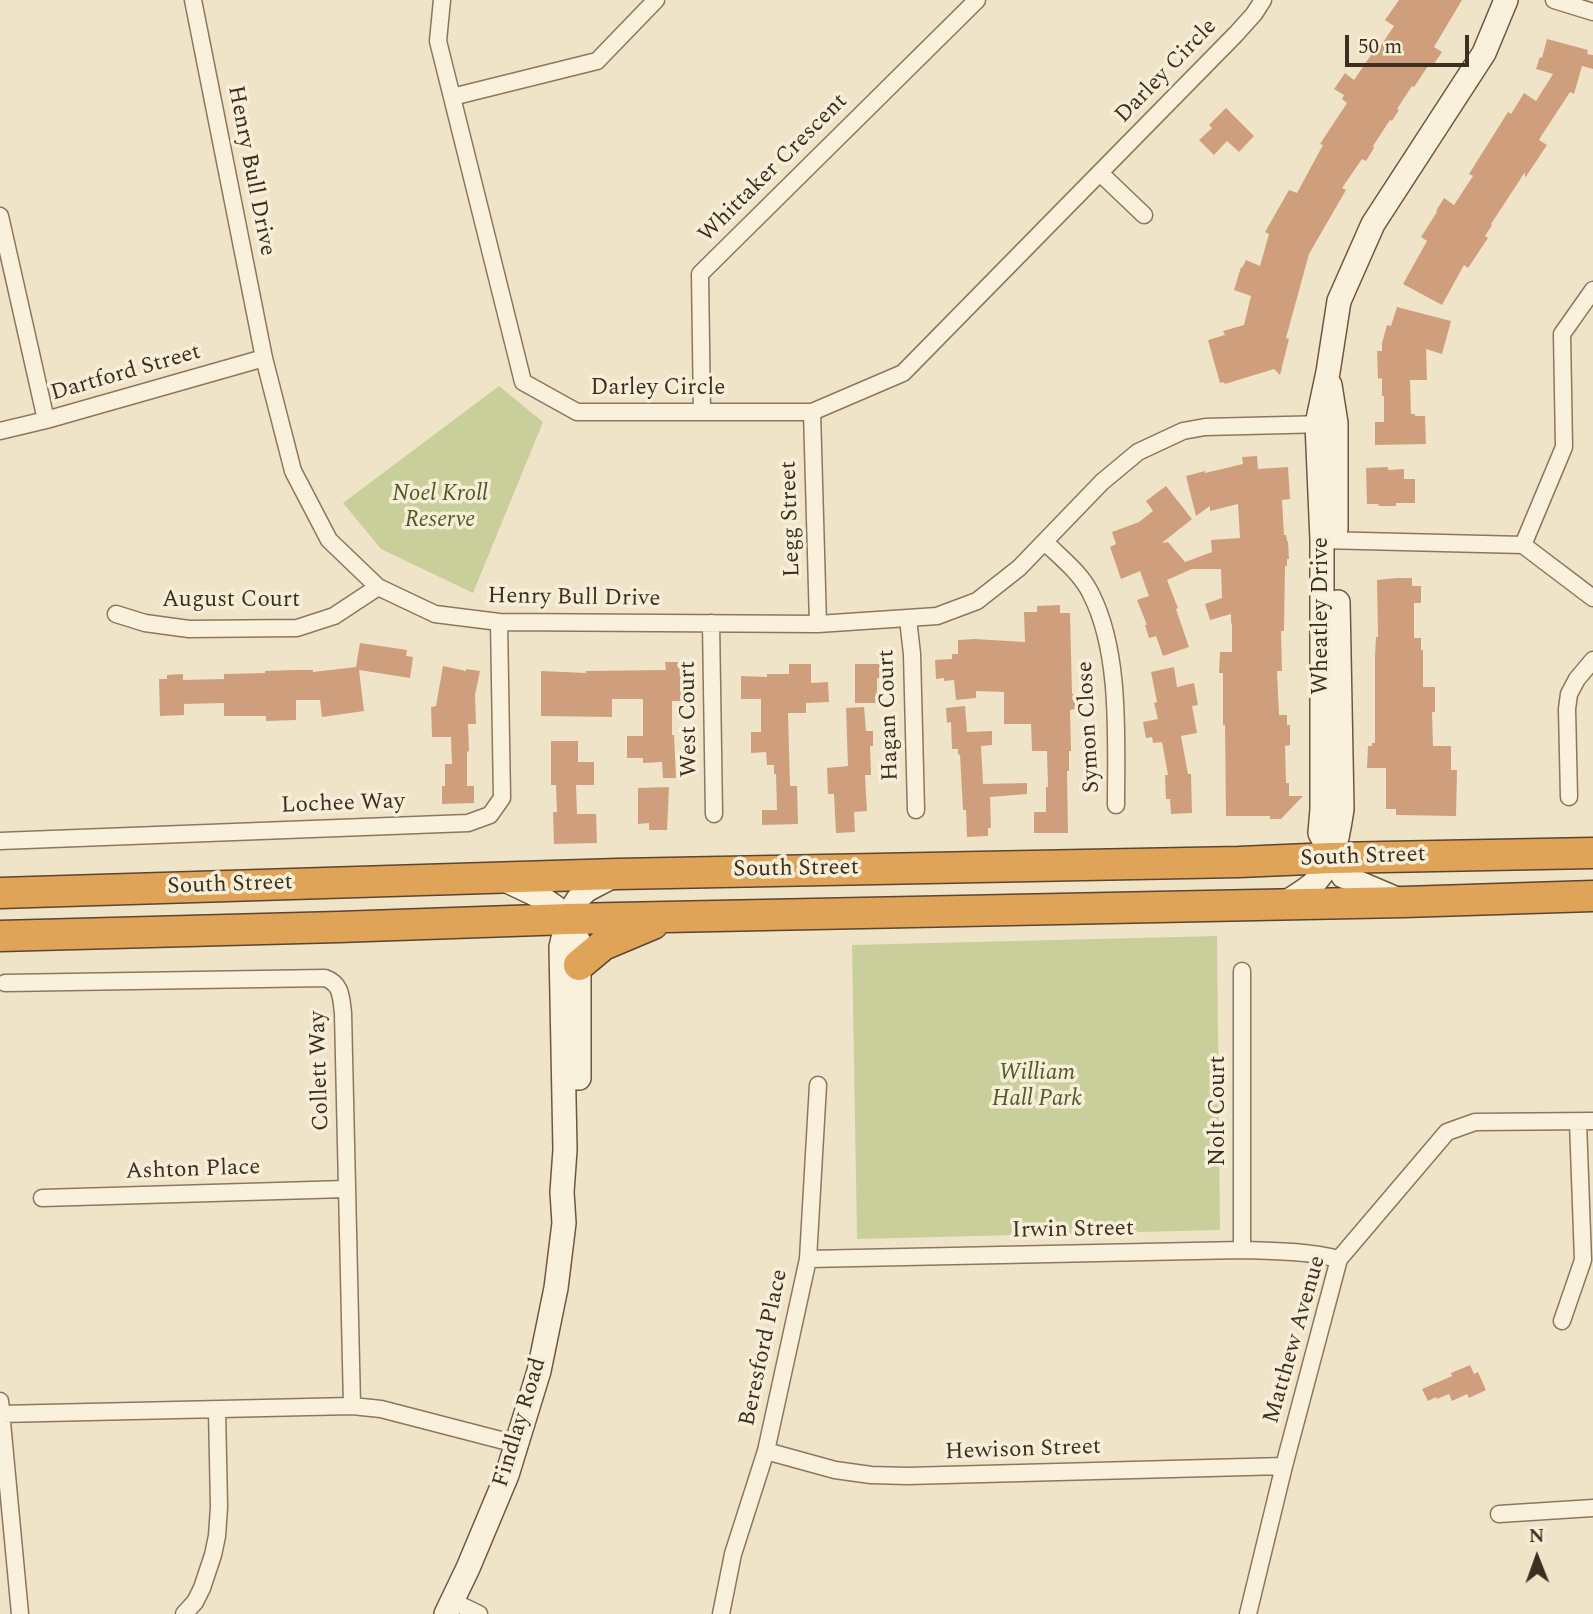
<!DOCTYPE html>
<html>
<head>
<meta charset="utf-8">
<style>
  body { margin:0 }
  #map { position:relative; width:1593px; height:1614px; overflow:hidden; background:#f0e4c8; font-family:Spectral,serif }
  canvas { display:block }
  .north { position:absolute; left:1502px; top:1523px; width:70px; height:70px; -webkit-text-stroke:5px #f7eed8; paint-order:stroke; rotate:359deg; font-size:19px; font-weight:700; line-height:28px; text-align:center; color:#3d2e20 }
  .north::after { content:''; display:block; margin:auto; width:24px; height:32px; background:#3d2e20; clip-path:polygon(50% 0,100% 100%,50% 72%,0 100%) }
  .scale { position:absolute; left:1345px; top:35px; width:124px; height:32px; box-sizing:border-box; border:4px solid #3d2e20; border-top:0; padding-left:9px; font-size:21px; line-height:24px; white-space:nowrap; color:#3d2e20; -webkit-text-stroke:5px #f7eed8; paint-order:stroke }
</style>
</head>
<body>
<div id="map">
<canvas width="1593" height="1614"></canvas>
<div class="north">N</div>
<div class="scale">50 m</div>
</div>
<script>
const g = document.querySelector('canvas').getContext('2d');
g.lineJoin = 'round';
function fillPath(path, color) {
  g.fillStyle = color;
  g.fill(path, 'evenodd');
}
function strokePath(path, color, width, dash) {
  g.strokeStyle = color;
  g.lineWidth = width;
  g.lineCap = dash ? 'butt' : 'round';
  g.setLineDash(dash || []);
  g.stroke(path);
}
function write(font, color, halo, rows, align = 'center') {
  g.font = font + ' Spectral,serif';
  g.lineWidth = 7;
  g.setLineDash([]);
  g.textBaseline = 'middle';
  g.strokeStyle = halo;
  g.fillStyle = color;
  for (const [text, x, y, turn = 0] of rows) {
    g.save();
    g.translate(x, y);
    g.rotate((+turn || 0) * Math.PI / 180);
    g.textAlign = isNaN(turn) ? turn : align;
    if (halo) g.strokeText(text, 0, 0);
    g.fillText(text, 0, 0);
    g.restore();
  }
}
fillPath(new Path2D(`
  M499 386 543 422 473 593 381 549 343 503Z
  M1217 936 1220 1230 857 1239 852 945Z`), '#c9cf9b');
fillPath(new Path2D(`
  M1399 0H1462L1434 47 1442 52 1433 65 1430 63 1414 87 1412 86 1397 109 1399 110 1392 121 1390 120 1373 146 1374 148 1366 161 1362 159 1342 188 1346 190 1309 254 1286 338 1289 339 1280 375 1274 369 1225 384 1224 382 1220 383 1208 340 1225 335 1223 331 1244 325 1251 296 1234 290 1241 267 1242 268 1246 260 1260 266 1269 234 1265 232 1289 190 1297 193 1323 145 1320 144 1347 103 1342 99 1344 95 1334 89 1345 73 1354 80 1375 49 1378 50 1394 26 1385 20Z
  M1547 39 1588 50 1587 54 1593 55V69L1582 66 1574 94 1570 92 1540 138 1539 140 1547 145 1525 178V172L1491 224 1492 225 1485 236 1488 238 1468 268 1464 265 1442 305 1403 284 1427 241 1421 237 1437 212 1436 211 1444 198 1454 205 1473 176 1469 174 1508 112 1511 114 1524 93 1536 101 1553 74 1536 69 1540 57 1542 58Z
  M1226 108 1254 136 1239 152 1227 141 1214 155 1199 140 1212 128 1209 125Z
  M1397 307 1451 321 1442 354 1426 349 1427 380H1410L1411 414H1415V416H1425L1426 444 1375 445V422H1384V396H1382V378L1378 379 1377 351H1382V343L1387 325 1391 326Z
  M1257 456 1258 469 1288 467 1290 499 1282 500 1284 535H1286L1287 541H1288L1289 559H1287V566H1285L1284 631H1281L1282 671H1277L1279 715H1287V725H1290V745L1285 746 1286 783H1289V796H1303L1281 819H1270V816H1226L1225 725H1223V673H1219L1220 652H1232V624L1231 623V614L1210 620 1205 604 1222 598 1221 569H1192L1167 580 1178 608 1176 609 1189 647 1163 656 1156 636 1149 638 1145 625H1147L1137 600 1149 596 1140 571 1121 579 1110 547 1116 544 1112 532 1139 522 1153 511 1146 501 1166 486 1192 519 1162 543 1168 542 1185 562 1212 552 1211 540 1240 538 1238 504 1210 511V506L1196 516 1186 476 1205 471V473L1243 464 1242 457Z
  M1388 467V470L1404 469V479H1415V503H1396V506H1379L1378 504H1367L1366 468Z
  M1397 578H1412V586H1421V603H1414V638H1421V650H1423V687H1435V712H1432L1433 746H1451V770H1457L1456 816 1396 815V809H1386V768H1367L1368 746H1372V743H1375V657L1376 637H1378L1377 580Z
  M1060 605V613H1070L1072 694H1075V709L1070 710 1071 751H1069V771H1067L1068 833H1034V812H1046V787H1048L1047 751H1032L1031 724H1004V692L976 691V698L956 700 954 680 944 681V678L936 679 935 660 952 659V654H958V640L975 639 1025 642 1024 612H1037V606Z
  M360 643 407 650 406 656 413 657 410 678 359 670 364 711 322 717 320 700H296V720L266 721V716H224V703L184 704V715L160 716 159 679H167V675L183 674V680L224 679V674L265 673V671L293 670H313V672L356 667Z
  M665 662H683V673H686V701H672V735H674L676 778H663L662 762 643 763V758H627V736H643V699H612V717L541 716V671L586 673V671L666 670Z
  M789 664H811V683L828 682 829 702 806 703V713H788L790 786H797L798 824 762 825V810H777L776 774H774V765H767L766 752 751 753V732H761V699H741V676L767 677V674H789Z
  M855 664H880V678H877V703H855Z
  M443 666 466 671V669L480 671 475 695 476 724H468L469 751 467 752V786H474V803L442 804V786H445V764H452L451 737H432L431 707 436 706Z
  M1174 667 1177 687 1194 683 1198 705 1192 706 1197 733 1181 736 1188 774H1191L1192 813 1171 814 1170 799H1166L1165 775H1168L1162 742 1153 743 1152 737 1146 738 1143 722 1158 719 1154 703 1157 702 1151 672Z
  M965 706 967 732 992 731V745L981 746 983 784 1027 783V794L990 797 991 828H988V836L967 837 966 810H963L960 755 958 754V749H952L951 722 947 723 946 708Z
  M864 707 866 731H873V746H870L871 775H865L867 811 854 812 855 832 836 833 834 794H828L827 768 848 766 846 708Z
  M551 741H578V762H594V785H576L577 814H596L597 843 554 844 553 812H557L556 785H551Z
  M669 787 667 830H649V823L638 824V788Z
  M1470 1365 1474 1374 1478 1372 1486 1390 1469 1398 1467 1394 1452 1401 1449 1394 1437 1399 1436 1397 1428 1401 1422 1389 1452 1376 1451 1373Z`), '#cf9f7d');
const street = new Path2D(`
  M193 0 264 358 293 471 329 540 378 587 435 614 499 622 818 624 937 616 977 601 1019 568 1102 482 1138 452 1183 431 1205 427 1327 424
  M442 0 438 41 523 382 577 412H812L903 373 1236 34 1254 14 1263 0
  M1554 0 1593 12
  M452 97 597 61 656 0
  M1100 173 1144 215
  M0 216 46 420
  M702 412 700 274 977 0
  M812 412 818 624
  M0 431 46 420 264 358
  M1322 540 1523 545 1593 598
  M1045 542C1061 558 1081 573 1091 594 1121 653 1116 739 1116 805
  M1523 545 1564 447 1562 334 1593 290
  M116 614 145 623 189 629 297 628 334 616 378 587
  M908 619 912 654 916 810
  M711 623 714 814
  M1569 797 1567 709 1569 694 1577 679 1593 660
  M0 841 468 823 490 815 502 798 499 622
  M5 983 325 978C342 984 341 998 343 1013L352 1406
  M42 1198 346 1189
  M1242 1250V971
  M808 1259 1242 1250C1275 1251 1307 1251 1339 1259
  M1562 1321 1583 1260 1578 1122
  M0 1401 20 1614
  M1 1414 352 1406 381 1409 516 1444
  M766 1451 835 1470 871 1475 907 1476 1284 1466
  M1499 1514 1593 1508
  M452 1601 479 1614
  M184 1614 195 1602 202 1588 213 1555 217 1536 219 1507 217 1410
  M721 1614 733 1554 766 1451 808 1259 818 1085
  M1248 1614 1284 1466 1339 1259 1447 1132 1475 1122 1593 1121`);
const secondary = new Path2D(`
  M1330 385 1336 423V529
  M503 879 539 896 555 907 568 919 579 942V1078
  M1397 899 1343 876 1320 833 1322 809V540L1317 424 1328 372 1339 301 1373 224 1484 53 1506 0
  M1285 903C1295 896 1308 890 1316 881 1335 860 1338 835 1342 809L1338 602
  M446 1614 468 1568 507 1475 539 1371 556 1288 564 1223 562 1192 565 1150 561 947C566 926 569 904 587 890 595 885 605 881 613 876`);
const highway = new Path2D(`
  M0 893 617 874 1239 862 1332 858 1593 853
  M0 936 339 927 568 919 1404 902 1593 896
  M579 965 603 945 653 924`);
strokePath(street, '#8d765c', 19);
strokePath(secondary, '#6f573f', 26);
strokePath(highway, '#5b4430', 33);
strokePath(street, '#faf1dc', 16);
strokePath(secondary, '#faf1dc', 23);
strokePath(highway, '#e0a458', 30);
write('23px', '#3d2e20', '#f7eed8', [
  ["Darley Circle",1167,72,-46],
  ["Whittaker Crescent",774,169,-45],
  ["Henry Bull Drive",250,171,79],
  ["Dartford Street",126,374,-16],
  ["Darley Circle",658,389],
  ["Legg Street",792,519,-92],
  ["Henry Bull Drive",574,599,1],
  ["August Court",231,601],
  ["Wheatley Drive",1322,616,-90],
  ["Hagan Court",890,715,-92],
  ["West Court",690,719,-91],
  ["Symon Close",1090,727,-93],
  ["Lochee Way",343,805,-2],
  ["South Street",1363,858,-2],
  ["South Street",796,870,-1],
  ["South Street",230,886,-2],
  ["Collett Way",321,1071,-92],
  ["Nolt Court",1219,1111,-90],
  ["Ashton Place",193,1171,-2],
  ["Irwin Street",1073,1231,-1],
  ["Matthew Avenue",1296,1340,-74],
  ["Beresford Place",765,1348,-78],
  ["Findlay Road",521,1423,-73],
  ["Hewison Street",1023,1451,-2]
]);
write('italic 23px', '#4d5a26', '#f7eed8', [
  ["Noel Kroll",440,495],
  ["Reserve",440,521],
  ["William",1037,1074],
  ["Hall Park",1037,1100]
]);
</script>
</body>
</html>
